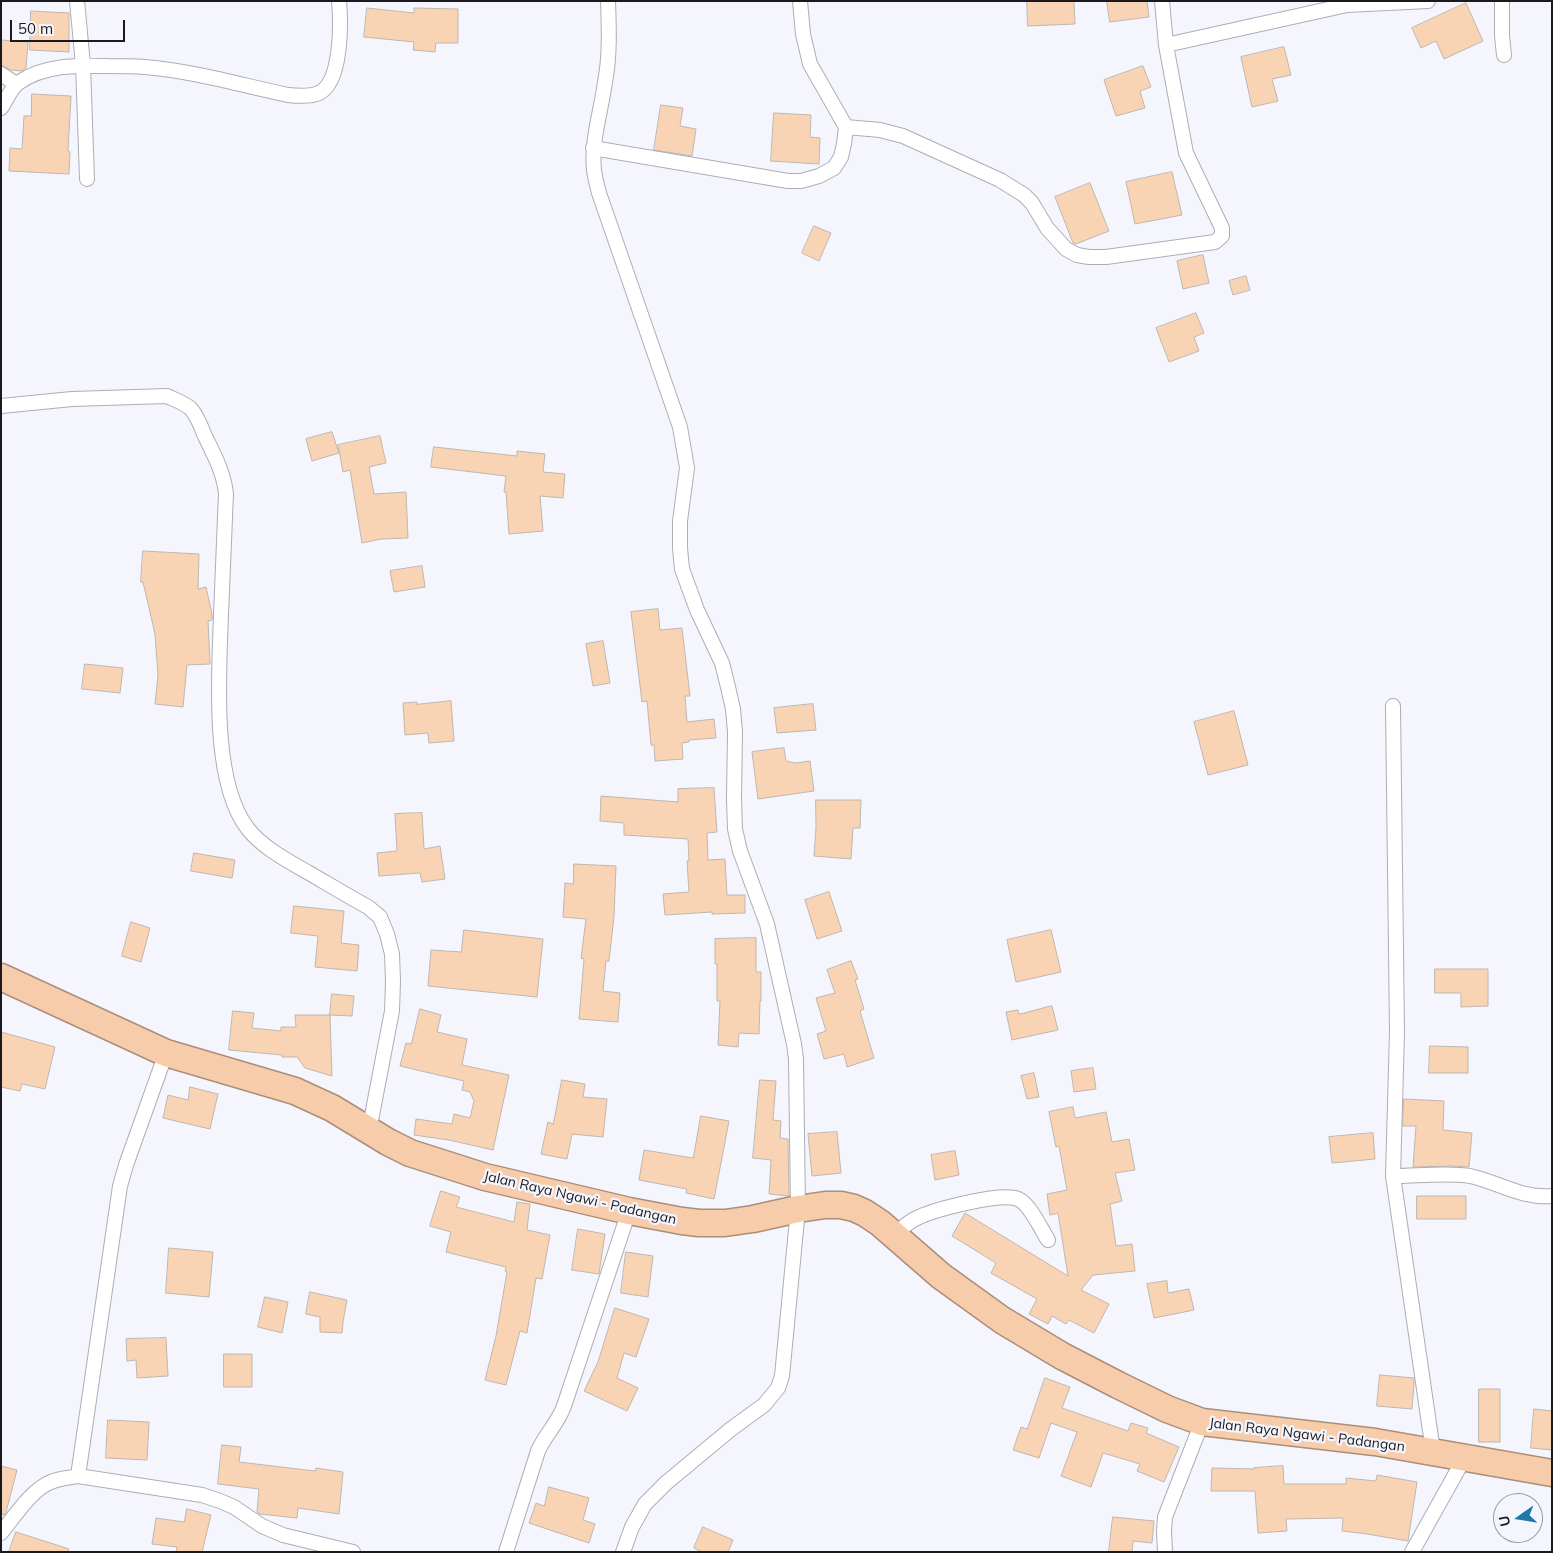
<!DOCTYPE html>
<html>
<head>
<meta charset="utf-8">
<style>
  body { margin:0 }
  #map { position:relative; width:1553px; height:1553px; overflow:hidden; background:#f5f5fe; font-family:Mulish,sans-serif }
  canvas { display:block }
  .frame { position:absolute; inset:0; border:2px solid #1a1a1e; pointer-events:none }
  .north { position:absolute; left:1493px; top:1493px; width:50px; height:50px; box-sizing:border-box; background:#f5f5fe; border:1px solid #9d9da4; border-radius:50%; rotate:257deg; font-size:14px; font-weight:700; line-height:20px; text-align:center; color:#1a1a1e }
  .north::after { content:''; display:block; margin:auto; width:18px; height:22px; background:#1f79a7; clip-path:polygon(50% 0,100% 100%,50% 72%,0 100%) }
  .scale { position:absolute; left:10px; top:20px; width:115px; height:22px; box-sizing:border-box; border:2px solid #1a1a1e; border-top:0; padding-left:6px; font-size:15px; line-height:18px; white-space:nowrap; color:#1a1a1e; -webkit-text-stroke:4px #f5f5fe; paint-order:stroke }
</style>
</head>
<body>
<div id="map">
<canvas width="1553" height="1553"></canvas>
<div class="frame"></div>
<div class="north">U</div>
<div class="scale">50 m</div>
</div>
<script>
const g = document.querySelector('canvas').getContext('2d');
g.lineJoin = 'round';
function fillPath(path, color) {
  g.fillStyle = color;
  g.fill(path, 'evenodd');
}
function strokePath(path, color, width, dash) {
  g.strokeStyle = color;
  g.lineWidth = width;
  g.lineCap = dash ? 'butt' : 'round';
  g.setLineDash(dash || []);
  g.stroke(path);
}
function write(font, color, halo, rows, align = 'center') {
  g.font = font + ' Mulish,sans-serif';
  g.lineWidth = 4.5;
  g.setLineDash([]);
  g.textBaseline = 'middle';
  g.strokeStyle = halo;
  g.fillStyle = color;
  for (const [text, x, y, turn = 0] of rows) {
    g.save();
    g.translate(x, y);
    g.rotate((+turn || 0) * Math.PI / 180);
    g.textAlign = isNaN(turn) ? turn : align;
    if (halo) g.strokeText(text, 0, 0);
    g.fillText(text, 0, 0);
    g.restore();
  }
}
const building = new Path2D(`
  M1027 1H1074L1075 24 1028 26Z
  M1107 1H1147L1149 17 1110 22Z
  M1466 3 1483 41 1444 59 1436 41 1421 48 1412 28Z
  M367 8 414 13V8L458 9V43H436L435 52 413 50 414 42 364 37Z
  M31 11 69 13V52L30 50Z
  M1 40 28 42 26 68 22 71 11 70 1 65Z
  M1284 47 1291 75 1272 79 1278 101 1252 107 1241 57Z
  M1143 66 1151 87 1140 91 1145 108 1116 116 1104 80Z
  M32 94 71 96 68 151 70 152 69 174 9 171 10 148 22 149 24 116H31Z
  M661 105 683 108 680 126 696 129 692 156 654 150Z
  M774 113 811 115 810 137 820 138 819 164 771 161Z
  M1172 172 1182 215 1135 224 1126 182Z
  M1090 183 1109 231 1076 244 1073 243 1055 197Z
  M814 226 831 233 819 261 802 253Z
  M1203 255 1209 283 1183 289 1177 261Z
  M1246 276 1250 290 1233 295 1229 281Z
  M1196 313 1204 333 1194 337 1199 351 1169 362 1156 328Z
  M332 432 339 453 312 461 306 439Z
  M380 436 386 463 369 467 374 494 406 492 408 538 381 539 362 543 350 470 343 472 338 445Z
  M434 447 517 456V451L545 454 543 472 565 474 563 498 540 496 543 531 509 534 506 492H504L506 476 431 467Z
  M143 551 199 554 198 589 206 587 212 614V620L208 621 210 664 187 665 183 707 155 704 158 675 155 634 143 582H141Z
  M422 566 425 587 394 592 390 571Z
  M658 609 660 630 682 628 690 696H685L687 722 714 719 716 738 689 740V742L682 743 683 759 655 761 654 745H651L647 701 642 702 631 612Z
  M603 641 610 683 593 686 586 644Z
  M85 664 123 668 120 693 82 689Z
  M451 701 454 741 429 743 428 733 405 735 403 703 417 702V704Z
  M813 704 816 730 777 733 774 708Z
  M1234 711 1248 765 1208 775 1194 722Z
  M784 748 786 761 796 763 810 761 814 791 758 799 752 752Z
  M714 788 717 832 707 833 708 860 725 859 727 895H745V913L712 914V912L665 915 663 894 689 892 687 861H689L688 839 624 835V823L600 821 601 796 678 802V789Z
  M816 800H861L860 828H853L851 859 814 856 816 828Z
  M422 813 424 849 440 846 445 879 422 882 420 873 379 876 377 853 397 851 395 814Z
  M194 853 235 860 232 878 191 871Z
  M574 864 616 866 614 916 609 961H606L603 991 620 993 618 1022 579 1019 584 959 581 958 586 919 563 917 565 883 573 884Z
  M829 892 842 931 817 939 805 900Z
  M294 906 344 911 341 943 359 945 357 971 315 967 318 936 291 933Z
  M131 922 150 928 141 962 122 956Z
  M464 930 543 939 537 997 428 986 431 950 461 952Z
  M1051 930 1061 972 1016 982 1007 940Z
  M756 938V972H761V1001H760L759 1034 739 1033 738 1047 718 1045 720 1001H717V964H715V939Z
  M851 961 858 979 855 980 864 1009 860 1011 874 1058 847 1067 844 1054 824 1059 817 1034 826 1031 816 998 835 993 827 970Z
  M1435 969H1488V1006L1461 1007V993H1435Z
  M332 994 354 996 352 1016 330 1015Z
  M1052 1006 1058 1030 1012 1040 1006 1012 1018 1010 1019 1014Z
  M420 1009 441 1015 437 1032 467 1039 462 1065 509 1075 493 1150 449 1140 414 1135 416 1119 452 1124 454 1114 470 1118 474 1101 470 1092 462 1090 464 1081 400 1066 406 1043 411 1044Z
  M233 1011 254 1013 252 1028 281 1031V1027H296L295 1015H330L332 1076 305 1068 297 1057H282V1055L229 1050Z
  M1 1032 55 1047 45 1089 22 1084 20 1091 1 1087Z
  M1430 1046 1468 1047V1073H1429Z
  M1093 1068 1096 1089 1074 1092 1071 1071Z
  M1034 1073 1039 1097 1027 1099 1021 1076Z
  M562 1080 585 1084 583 1097 607 1099 603 1137 572 1134 567 1159 541 1154 548 1122 553 1124Z
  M760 1080 776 1081 773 1120 781 1121 780 1138 788 1139 789 1196 769 1194 771 1160 753 1158Z
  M190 1087 218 1094 210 1129 163 1118 168 1095 188 1100Z
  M1404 1099 1444 1101 1443 1130 1472 1133 1469 1167 1452 1166 1413 1167 1416 1126H1403Z
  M1073 1107 1075 1118 1106 1112 1112 1142 1129 1139 1135 1170 1115 1173 1122 1201 1110 1204 1116 1246 1132 1244 1135 1271 1093 1275 1081 1290 1109 1304 1094 1333 1069 1320 1066 1324 1052 1316 1048 1324 1029 1314 1037 1299 991 1273 996 1263 952 1236 965 1213 1068 1276 1058 1213 1050 1215 1047 1194 1067 1190 1059 1146 1056 1147 1049 1112Z
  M701 1116 729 1121 714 1199 686 1193 687 1189 639 1180 644 1150 693 1158Z
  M837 1132 841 1173 812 1176 808 1134Z
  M1373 1133 1375 1159 1332 1163 1329 1137Z
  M955 1151 959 1175 935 1180 931 1155Z
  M441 1191 460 1197 456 1207 514 1222 517 1202 530 1204 527 1230 550 1235 542 1279 536 1278 527 1333 520 1331 506 1385 485 1380 496 1336 507 1272 505 1271 506 1267 446 1252 451 1232 430 1226Z
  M1417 1196H1466V1219H1417Z
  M578 1229 605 1234 599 1274 572 1270Z
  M169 1248 213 1252 209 1297 166 1293Z
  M626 1252 653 1256 648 1297 621 1293Z
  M1167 1281 1168 1293 1189 1289 1194 1310 1154 1318 1147 1284Z
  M310 1292 347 1300 343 1322 342 1333 320 1332V1317L306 1314Z
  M265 1297 288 1302 282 1333 258 1327Z
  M615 1308 649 1319 636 1357 624 1353 617 1378 638 1388 627 1411 584 1391 598 1362Z
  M166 1338 168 1376 137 1378 136 1360 127 1361 126 1339Z
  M224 1354H252V1387H224Z
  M1380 1375 1414 1378V1384L1412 1409 1377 1406Z
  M1045 1378 1070 1387 1062 1408 1128 1431 1131 1423 1148 1428 1146 1433 1179 1447 1164 1482 1137 1471 1140 1464 1103 1453 1091 1487 1061 1476 1077 1432 1051 1423 1039 1458 1013 1450 1021 1427 1027 1429Z
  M1479 1389H1500V1442H1479Z
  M1534 1409 1552 1411V1450L1531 1448Z
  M108 1420 149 1422 147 1460 106 1458Z
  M222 1445 241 1447 239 1462 315 1471 316 1468 343 1472 339 1514 298 1508 297 1518 260 1514 257 1512 259 1489 218 1484Z
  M1 1466 17 1470 6 1512 4 1515 1 1514Z
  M1283 1466 1284 1484H1346V1478L1376 1481 1377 1475 1417 1482 1408 1541 1367 1534 1342 1531 1343 1518 1286 1519 1287 1531 1258 1533 1255 1491H1211L1212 1468 1254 1469V1468Z
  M549 1487 589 1498 583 1520 595 1524 589 1543 529 1523 536 1503 544 1506Z
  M187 1509 211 1515 202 1552H176L177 1547 152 1544 156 1518 184 1522Z
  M1113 1517 1154 1521 1152 1543 1133 1541 1132 1552H1109Z
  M703 1527 733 1540 728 1552H702L694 1548Z
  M16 1532 69 1549 68 1552H9Z`);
fillPath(building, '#f9d4b4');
strokePath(building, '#c0b6ae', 1);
const street = new Path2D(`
  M77 1 83 65 87 179
  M608 1C609 28 610 56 605 82 601 112 591 140 594 170 595 178 597 185 599 193L680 427 687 468 680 521V548L682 569 697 610 722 663 728 687 733 709 735 732 734 799 735 829 740 851 767 924 794 1044 796 1059 798 1209 782 1376 778 1388 764 1405 731 1429 666 1483 645 1504 632 1527 623 1552
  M1502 1V36L1504 55
  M1166 45 1347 5 1428 1
  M1 74 16 84
  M1 108C6 101 11 88 18 83 43 65 77 65 106 66 119 66 132 66 145 67 193 71 241 85 288 95 297 96 310 97 319 93 342 82 341 23 339 1
  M846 127 880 130 903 136 1000 180 1024 195 1032 203 1047 228 1066 249 1077 255 1089 257H1106L1215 242 1222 236V228L1186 153 1166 45 1162 1
  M593 148 788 181H801L819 176 834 168 841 157 844 144 846 127 810 64 803 34 800 1
  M1 406 72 399 167 396C175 400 185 403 191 409 197 416 201 426 204 434 213 453 224 472 226 494 224 534 223 574 221 615 219 673 211 782 248 829 263 848 288 861 309 873 328 884 348 896 368 907L380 917 387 934 392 954 393 981 392 1011 369 1131
  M1393 706 1397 1032 1393 1176 1433 1451
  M166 1053 126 1165 120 1186 78 1476 202 1495 220 1501 234 1507 262 1526 283 1535 353 1552
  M1393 1176C1416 1176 1449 1172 1470 1176 1498 1182 1522 1199 1552 1196
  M894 1235C902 1228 909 1221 919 1217 937 1209 1001 1192 1018 1199 1030 1204 1041 1229 1048 1240
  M1 1533C14 1517 32 1489 51 1482 59 1478 69 1478 78 1476
  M506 1552 538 1451C545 1435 558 1423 564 1406L629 1211
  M1165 1552 1164 1532 1165 1517 1202 1422
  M1412 1552 1465 1457`);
const highway = new Path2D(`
  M1 977 166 1053 295 1091 332 1108 388 1142 410 1153 485 1177 629 1211 682 1221 699 1223H725L753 1219 798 1209 825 1205H841L854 1208 865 1213 880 1223 941 1276 1002 1320 1062 1356 1118 1385 1167 1409 1202 1422 1375 1442 1552 1473`);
strokePath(street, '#adadb8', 16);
strokePath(highway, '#aa8e79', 29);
strokePath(street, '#fff', 14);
strokePath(highway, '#f7ccaa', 26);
write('14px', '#1a1a1e', '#f5f5fe', [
  ["Jalan Raya Ngawi - Padangan",580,1198,13],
  ["Jalan Raya Ngawi - Padangan",1307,1435,7]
]);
</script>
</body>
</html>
